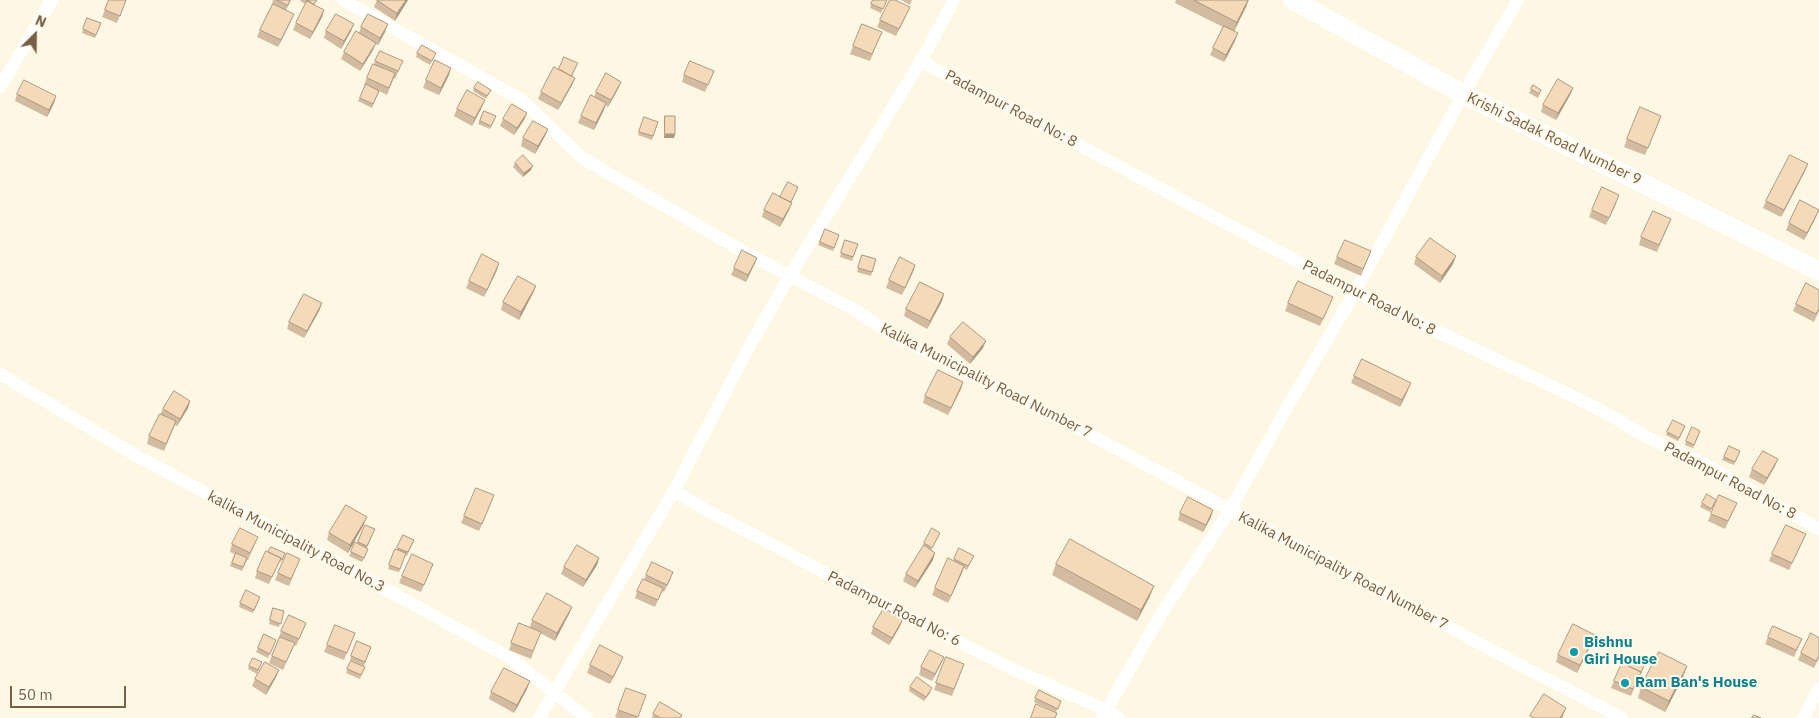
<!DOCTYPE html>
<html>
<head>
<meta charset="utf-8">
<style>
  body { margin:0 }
  #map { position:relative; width:1819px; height:718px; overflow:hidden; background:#fef7e4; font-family:"IBM Plex Sans",sans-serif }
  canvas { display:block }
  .north { position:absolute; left:10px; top:10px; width:50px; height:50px; -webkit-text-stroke:4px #fffaeb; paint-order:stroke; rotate:23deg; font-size:14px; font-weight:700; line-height:20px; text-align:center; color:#786047 }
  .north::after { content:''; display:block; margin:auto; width:18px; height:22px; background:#786047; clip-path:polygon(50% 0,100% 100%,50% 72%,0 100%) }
  .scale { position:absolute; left:10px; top:686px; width:116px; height:22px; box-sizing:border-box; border:2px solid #786047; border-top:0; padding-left:6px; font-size:15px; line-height:18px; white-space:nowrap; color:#786047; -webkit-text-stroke:4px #fffaeb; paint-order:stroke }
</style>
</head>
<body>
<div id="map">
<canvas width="1819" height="718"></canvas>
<div class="north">N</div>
<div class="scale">50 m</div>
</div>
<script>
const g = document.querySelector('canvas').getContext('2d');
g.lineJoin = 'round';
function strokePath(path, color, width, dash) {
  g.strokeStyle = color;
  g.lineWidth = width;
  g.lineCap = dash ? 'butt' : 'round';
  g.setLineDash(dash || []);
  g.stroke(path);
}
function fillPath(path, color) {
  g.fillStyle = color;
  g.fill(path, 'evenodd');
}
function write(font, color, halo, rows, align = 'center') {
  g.font = font + ' "IBM Plex Sans",sans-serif';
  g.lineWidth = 4;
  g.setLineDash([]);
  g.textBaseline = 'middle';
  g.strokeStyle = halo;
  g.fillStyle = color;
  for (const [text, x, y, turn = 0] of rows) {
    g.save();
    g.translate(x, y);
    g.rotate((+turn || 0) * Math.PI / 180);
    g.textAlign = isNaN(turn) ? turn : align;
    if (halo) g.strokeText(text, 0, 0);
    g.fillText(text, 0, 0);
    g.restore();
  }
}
strokePath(new Path2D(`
  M343 0 522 100 582 158 744 252 855 310 892 335 1072 425 1501 655 1622 718
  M921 61 1355 292 1595 407 1647 437 1710 467 1819 529
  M0 87 52 0
  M0 374 133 454 347 568 509 657 587 718
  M674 491 710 512 900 612 1008 667 1106 710 1119 718
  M539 718 674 491 749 347 789 277 921 61 954 0
  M1102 718 1163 611 1230 510 1285 411 1355 292 1463 94 1518 0
  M1803 718 1819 689`), '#fff', 12);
strokePath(new Path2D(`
  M1293 0 1463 94 1819 271`), '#fff', 19);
fillPath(new Path2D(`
  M109 0H126L117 23 102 17Z
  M273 0H291L286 10 291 21 278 47 257 37 260 30 272 6Z
  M301 0H317L314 5 324 10 322 17 310 39 293 30 296 23 306 4 300 1Z
  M377 0H408L395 21 374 7Z
  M873 0H887L881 13 870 8Z
  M901 0H912L910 5Z
  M1176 0H1249L1246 7 1234 32 1235 41 1224 62 1210 55 1213 48 1223 27 1175 3Z
  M907 14 896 36 877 27 880 20Z
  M87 18 101 23 95 38 82 33Z
  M862 24 882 32 870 61 850 54Z
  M361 27 385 32 378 45 375 44 373 50 360 71 341 59 344 52 359 33Z
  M326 31H351L341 49 324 38Z
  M380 51 400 68 395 79 394 78 387 95 379 91 372 108 358 101 366 86 364 85 367 78 374 64Z
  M417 53H436L430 65 416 57Z
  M576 67 572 76 575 78 572 85 558 110 538 99 541 92 559 69Z
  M714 71 705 92 682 82 684 75Z
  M449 75 439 95 423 88 426 80Z
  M474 88 491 90 486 99 473 91Z
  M1573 88 1570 95 1556 120 1541 112 1543 105Z
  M618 89 608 107 605 105 594 130 578 123 581 116 594 97 596 92Z
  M1531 89 1541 90 1538 98 1529 93Z
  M17 94 54 103 47 117 15 101Z
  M482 107 472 126 454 116 457 109Z
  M484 111 496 116 490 129 478 124Z
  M527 113 524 120 514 135 500 126 503 119Z
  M665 116 675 134 674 138H664V120Z
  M1661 116 1645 155 1624 147 1627 139Z
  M644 117 658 122 652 140 638 135Z
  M548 129 545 136 535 154 521 146 523 138Z
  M515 163 531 170 523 177 513 167Z
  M1805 171 1781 217 1763 208 1766 201Z
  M798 187 791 203 789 210 780 227 762 217 764 210 780 197Z
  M1617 202 1606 225 1589 217 1592 210Z
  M1816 217 1804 240 1786 230 1789 223Z
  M1671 219 1657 252 1639 245 1641 237Z
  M825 229 839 235 833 251 818 245Z
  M845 240 858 244 852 261 840 257Z
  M1371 251 1361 276 1334 264 1337 257Z
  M862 255 876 259 871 276 857 272Z
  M1456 256 1453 264 1440 283 1414 264 1416 257Z
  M757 258 746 282 731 275 734 268Z
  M915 265 902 295 886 288 889 280Z
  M497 270 484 297 466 288 469 281Z
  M536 286 533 293 519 320 501 310 503 302Z
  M1819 290V311L1814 322 1793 311 1796 304Z
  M944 294 942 301 927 329 904 316 906 309Z
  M322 303 319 311 304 338 287 329 289 322Z
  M1288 303 1330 304 1320 326 1285 311Z
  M950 337 983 348 970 364 947 344Z
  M1354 376 1408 390 1400 407 1351 383Z
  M963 382 948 415 923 403 925 396Z
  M190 401 188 408 177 426 175 425 164 451 147 444 149 436 163 409Z
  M1684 429 1678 441 1666 435 1667 432Z
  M1699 435 1693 448 1685 445 1686 441Z
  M1740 451 1734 465 1722 460 1724 457Z
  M1775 466 1764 485 1749 477 1752 469Z
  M1716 500 1710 512 1700 507 1702 503Z
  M491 503 479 531 461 523 464 516Z
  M1737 503 1725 529 1708 521 1711 514Z
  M1180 513 1211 517 1203 532 1178 520Z
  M364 524 348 553 327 540 329 533Z
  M365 525 375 529 367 548V552L362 562 349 556 351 552 357 543Z
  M1806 534 1789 570 1769 561 1772 554Z
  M403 535 414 540 407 556 405 555 399 572 388 569 395 549 397 550Z
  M939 536 931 550 933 560 915 588 903 581 906 574 923 547 924 543Z
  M258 537 255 544 248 560H247L242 571 230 566 235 554 230 552 232 544Z
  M959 548 972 560 967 570 964 568 948 603 932 595 935 588 953 561Z
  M268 552 285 553 280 563 279 562 269 584 255 578 257 571Z
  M599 558 597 565 583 587 561 574 564 567Z
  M433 564 421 592 399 583 402 576Z
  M1056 564 1150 596 1137 621 1052 575Z
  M297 566 289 586 275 580 278 573Z
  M673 572 664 592 662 591 655 607 635 598 637 591 644 580 646 575Z
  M259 600 253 613 239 607 240 603Z
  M572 607 569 614 555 641 540 633 531 659 509 650 519 623 530 627 532 620Z
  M273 608 284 611 279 627 269 624Z
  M903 619 900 626 889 645 871 634 873 627Z
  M306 623 296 646 294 645 283 670 269 663 279 638 281 631Z
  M355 633 344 660 324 652 327 645Z
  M1768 637 1802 639 1794 657 1765 644Z
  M1819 638V658L1814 668 1798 660 1801 653Z
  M276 640 268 658 256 652 258 648Z
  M357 641 371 647 364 666 350 660Z
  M1592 642 1577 673 1556 662 1558 655Z
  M623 657 620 664 610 684 587 673 590 665Z
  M946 657 964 664 952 696 934 690Z
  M351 661 365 667 360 679 346 673Z
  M262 662 257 674 248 669 249 666Z
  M941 664 932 681 919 675 921 667Z
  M279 670 276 677 266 695 252 686 255 679Z
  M1639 676 1631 696 1611 688 1614 681Z
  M1683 677 1665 712 1638 698 1641 687Z
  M910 687 931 692 924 701 909 691Z
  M527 689 514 713 489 699 491 692Z
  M1039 690 1061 701 1056 712 1034 702Z
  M646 695 637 718H618L615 717 618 710Z
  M653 714 682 715 681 718H652Z`), '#d3bb9f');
fillPath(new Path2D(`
  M406 0H408L395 21 397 13Z
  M1248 0 1246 7 1233 32 1237 22Z
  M324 10 322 17 310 39 313 32Z
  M294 14 291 21 278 47 281 40Z
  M354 24 351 31 341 49 344 41Z
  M388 24 385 32 378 45 380 38Z
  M1238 33 1235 41 1224 62 1226 55Z
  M376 43 373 50 360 71 363 64Z
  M451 68 449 75 439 95 441 88Z
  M575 78 572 85 558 110 561 103Z
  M621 82 618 89 608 107 611 100Z
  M1573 88 1570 95 1556 120 1558 113Z
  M56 96 54 103 47 117 49 110Z
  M485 100 482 107 472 126 475 118Z
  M606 103 604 110 594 130 596 123Z
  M527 113 524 120 514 135 517 128Z
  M548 129 545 136 535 154 538 146Z
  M665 134H675L674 138H664Z
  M1808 164 1805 171 1781 217 1784 210Z
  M533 166 531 170 523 177 524 173Z
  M792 203 789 210 780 227 783 219Z
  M1819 210 1816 217 1804 240 1807 233Z
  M1456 256 1453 264 1440 283 1442 276Z
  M757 258 754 265 746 282 748 275Z
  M499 263 497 270 484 297 487 290Z
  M915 265 913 272 902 295 905 288Z
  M536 286 533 293 519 320 521 312Z
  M944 294 942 301 927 329 930 321Z
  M322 303 319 311 304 338 307 331Z
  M986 341 983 348 970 364 973 357Z
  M963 382 961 389 948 415 951 408Z
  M1411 383 1408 390 1400 407 1402 400Z
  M190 401 188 408 177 426 180 419Z
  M1778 459 1775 466 1764 485 1767 478Z
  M1213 510 1211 517 1203 532 1206 525Z
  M367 517 364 524 348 553 350 545Z
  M935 553 933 560 915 588 918 581Z
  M599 558 597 565 583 587 586 580Z
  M964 566 962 573 948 603 951 596Z
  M673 572 670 580 664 592 667 585Z
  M1154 586 1150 596 1137 621 1141 610Z
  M572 607 569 614 555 641 557 633Z
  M903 619 900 626 889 645 892 638Z
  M1595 635 1592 642 1577 673 1580 665Z
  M623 657 620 664 610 684 613 677Z
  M944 657 941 664 932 681 935 674Z
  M1687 666 1683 677 1665 712 1669 701Z
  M279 670 276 677 266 695 269 687Z
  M530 681 527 689 514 713 517 705Z
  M1566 708 1562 718H1560Z`), '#ac9982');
const building = new Path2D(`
  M109 0H126L120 16 105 10Z
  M277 0H290L288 5Z
  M307 0H317L314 4Z
  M377 0H406L397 13Z
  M873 0H887L883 9 871 4Z
  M890 0H895L910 7 899 29 880 20Z
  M1194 0H1248L1237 22Z
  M307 1 324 10 313 32 296 23Z
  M273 4 294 14 281 40 260 30Z
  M336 14 354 24 344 41 326 31Z
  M368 14 388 24 380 38 361 27Z
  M87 18 101 23 96 35 83 29Z
  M862 24 882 32 872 54 853 46Z
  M1224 26 1238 33 1226 55 1213 48Z
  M356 31 376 43 363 64 344 52Z
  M422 45 436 53 432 61 417 53Z
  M380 51 403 61 398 71 375 61Z
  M564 57 578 63 571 76 559 69Z
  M435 60 451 68 441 88 426 80Z
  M690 61 714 71 708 85 684 75Z
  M373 64 395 73 389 88 367 78Z
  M554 67 575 78 561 103 541 92Z
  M606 73 621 82 611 100 596 92Z
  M1558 79 1573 88 1558 113 1543 105Z
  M24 80 56 96 49 110 17 94Z
  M478 82 491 90 487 96 474 88Z
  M366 84 379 91 373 104 360 98Z
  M1533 85 1541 90 1539 94 1531 89Z
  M467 90 485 100 475 118 457 109Z
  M591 95 606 103 596 123 581 116Z
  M512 104 527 113 517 128 503 119Z
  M1640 107 1661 116 1648 148 1627 139Z
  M484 111 496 116 491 126 480 121Z
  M665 116H675V134H665Z
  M644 117 658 122 653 136 639 132Z
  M533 121 548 129 538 146 523 138Z
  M523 155 533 166 524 173 515 163Z
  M1790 155 1808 164 1784 210 1766 201Z
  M788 182 798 187 791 202 780 197Z
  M1602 187 1619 195 1609 218 1592 210Z
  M773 193 792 203 783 219 764 210Z
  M1800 200 1819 210 1807 233 1789 223Z
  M1653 211 1671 219 1659 245 1641 237Z
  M825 229 839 235 834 248 820 242Z
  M1430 238 1456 256 1442 276 1416 257Z
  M845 240 858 244 853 257 841 253Z
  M1345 240 1371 251 1363 269 1337 257Z
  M742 250 757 258 748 275 734 268Z
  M482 254 499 263 487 290 469 281Z
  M862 255 876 259 872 272 858 268Z
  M900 257 915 265 905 288 889 280Z
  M518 276 536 286 521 312 503 302Z
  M1298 281 1333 297 1323 319 1288 303Z
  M920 282 944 294 930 321 906 309Z
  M1806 283 1819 290V309L1816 314 1796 304Z
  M304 294 322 303 307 331 289 322Z
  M963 322 986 341 973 357 950 337Z
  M1362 359 1411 383 1402 400 1354 376Z
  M938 370 963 382 951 408 925 396Z
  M174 391 190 401 180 419 163 409Z
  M160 414 176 421 166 444 149 436Z
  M1673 420 1685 426 1679 438 1667 432Z
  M1692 427 1700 431 1694 445 1686 441Z
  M1729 446 1740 451 1735 462 1724 457Z
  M1763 451 1778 459 1767 478 1752 469Z
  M476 488 494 495 482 524 464 516Z
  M1707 494 1716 500 1711 509 1702 503Z
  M1719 495 1737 503 1728 521 1711 514Z
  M1188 497 1213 510 1206 525 1180 513Z
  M346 505 367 517 350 545 329 533Z
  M365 525 375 529 367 546 358 542Z
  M1786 525 1806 534 1792 563 1772 554Z
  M240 528 258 537 250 553 232 544Z
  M932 528 940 533 932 548 924 543Z
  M403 535 414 540 408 552 397 548Z
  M1070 539 1154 586 1141 610 1056 564Z
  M355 542 368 549 364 558 351 552Z
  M577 545 599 558 586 580 564 567Z
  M924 545 935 553 918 581 906 574Z
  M271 547 285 553 282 560 280 559 281 558 268 552Z
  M959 548 974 556 968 566 954 559Z
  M395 549 406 553 400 569 389 565Z
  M266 551 281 558 272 577 257 571Z
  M236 553 247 558 243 567 232 563Z
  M287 553 300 559 291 579 278 573Z
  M412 554 433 564 424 585 402 576Z
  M948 558 964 566 951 596 935 588Z
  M652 562 673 572 667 585 646 575Z
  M643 579 663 588 658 600 637 591Z
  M246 590 260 597 254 610 240 603Z
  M547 593 572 607 557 633 532 620Z
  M273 608 284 611 281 624 270 620Z
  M884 608 903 619 892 638 873 627Z
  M289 615 306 623 299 639 281 631Z
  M519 623 541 632 533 651 511 643Z
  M1573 624 1595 635 1580 665 1558 655Z
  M335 625 355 633 347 653 327 645Z
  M1773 626 1802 639 1796 650 1768 637Z
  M1811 633 1819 638V656L1816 661 1801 653Z
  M264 634 276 640 270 654 258 648Z
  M280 637 295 643 286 662 272 656Z
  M357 641 371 647 365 662 351 656Z
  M600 645 623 657 613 677 590 665Z
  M930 650 944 657 935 674 921 667Z
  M1659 652 1687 666 1669 701 1641 687Z
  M946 657 964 664 954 689 936 683Z
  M253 658 262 662 258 670 249 666Z
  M1634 658 1645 663 1641 673V672L1630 667Z
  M351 661 365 667 361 675 347 669Z
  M265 662 279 670 269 687 255 679Z
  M1622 663 1641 672 1633 689 1614 681Z
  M504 668 530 681 517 705 491 692Z
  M917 677 932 688 926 697 910 687Z
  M626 688 646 695 638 717 618 710Z
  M1039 690 1061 701 1058 709 1035 698Z
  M1544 694 1566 708 1560 718H1534L1530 716Z
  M660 702 682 715 680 718H661L653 714Z
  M1036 704 1057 713 1055 718H1031Z
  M1754 715 1761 718H1752Z`);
fillPath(building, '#f5dab9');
strokePath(building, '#ac9982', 1);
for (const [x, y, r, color] of [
  [1574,652,5,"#0f9aa8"],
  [1625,683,5,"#0f9aa8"]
]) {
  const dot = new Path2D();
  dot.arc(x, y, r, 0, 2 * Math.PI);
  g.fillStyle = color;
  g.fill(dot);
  strokePath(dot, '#fffaeb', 2);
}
write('15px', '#786047', '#fffaeb', [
  ["Padampur Road No: 8",1011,109,28],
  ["Krishi Sadak Road Number 9",1554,139,26],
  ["Padampur Road No: 8",1369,298,27],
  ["Kalika Municipality Road Number 7",986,381,27],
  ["Padampur Road No: 8",1730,481,28],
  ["kalika Municipality Road No.3",296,542,28],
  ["Kalika Municipality Road Number 7",1343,571,28],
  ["Padampur Road No: 6",894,609,27]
]);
write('bold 15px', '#0d838f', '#fffaeb', [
  ["Bishnu",1584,643],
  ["Giri House",1584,660],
  ["Ram Ban's House",1635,683]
], 'left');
</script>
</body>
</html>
